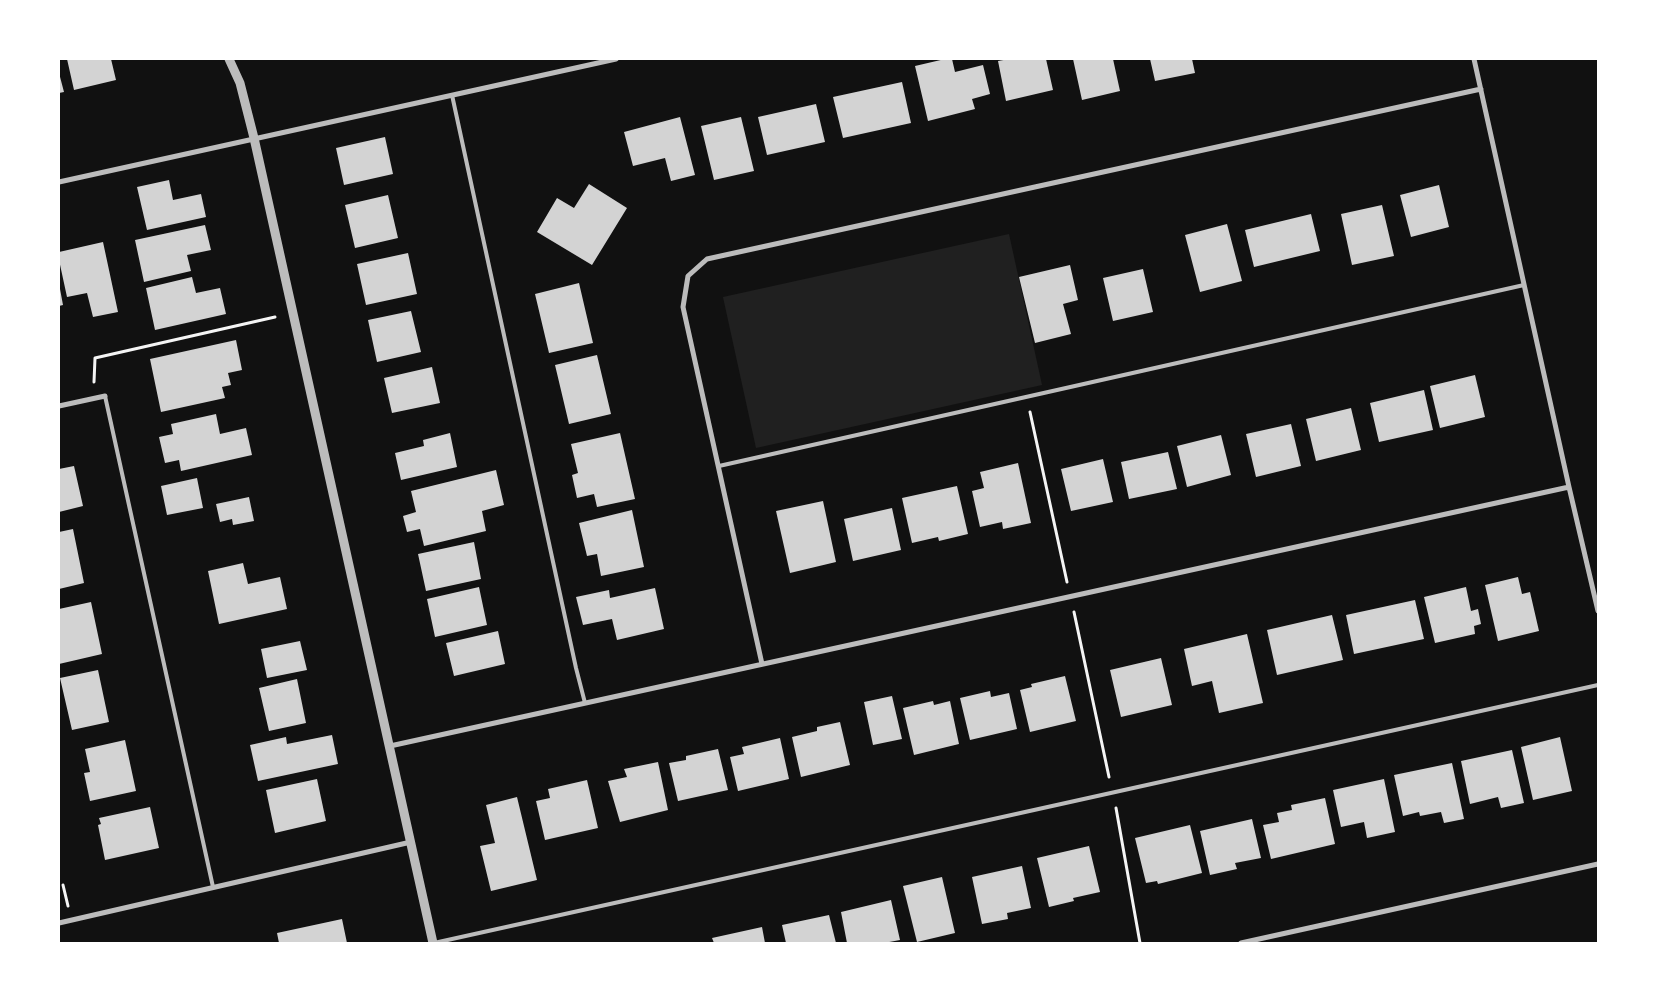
<!DOCTYPE html>
<html>
<head>
<meta charset="utf-8">
<style>
  body { margin:0 }
  #map { position:relative; width:1657px; height:1002px; overflow:hidden; background:#111; font-family:Overpass,sans-serif }
  canvas { display:block }
  .frame { position:absolute; inset:0; border:60px solid #fff; pointer-events:none }
</style>
</head>
<body>
<div id="map">
<canvas width="1657" height="1002"></canvas>
<div class="frame"></div>
</div>
<script>
const g = document.querySelector('canvas').getContext('2d');
g.lineJoin = 'round';
function fillPath(path, color) {
  g.fillStyle = color;
  g.fill(path, 'evenodd');
}
function strokePath(path, color, width, dash) {
  g.strokeStyle = color;
  g.lineWidth = width;
  g.lineCap = dash ? 'butt' : 'round';
  g.setLineDash(dash || []);
  g.stroke(path);
}
fillPath(new Path2D(`
  M1009 234 1042 385 756 448 723 297Z`), '#202020');
fillPath(new Path2D(`
  M67 59H111L116 80 74 90Z
  M945 59H952L955 72 983 65 990 94 972 99 975 109 928 121 915 66Z
  M1009 59H1046L1053 90 1006 101 998 61Z
  M1073 59H1113L1120 91 1082 100Z
  M1150 59H1192L1195 73 1155 81Z
  M59 73 64 92 59 93Z
  M902 82 911 123 843 138 833 97Z
  M816 104 825 142 767 155 758 117Z
  M680 117 695 175 671 181 665 158 633 166 624 132Z
  M741 117 754 171 714 180 701 126Z
  M385 137 393 174 344 185 336 148Z
  M169 180 173 200 201 194 206 217 147 230 137 187Z
  M589 184 627 208 592 265 537 232 557 198 574 208Z
  M1439 185 1449 227 1411 237 1400 195Z
  M388 195 398 238 355 248 345 205Z
  M1382 205 1394 256 1352 265 1341 214Z
  M1311 214 1320 251 1254 267 1245 230Z
  M1227 224 1242 281 1200 292 1185 235Z
  M205 225 211 250 187 255 191 271 144 282 135 240Z
  M103 242 118 312 93 317 87 293 67 297 59 260V252Z
  M408 253 417 294 366 305 357 264Z
  M1070 265 1078 300 1063 304 1071 334 1035 343 1019 277Z
  M1143 269 1153 312 1113 321 1103 278Z
  M192 277 196 293 220 288 226 314 155 330 146 288Z
  M579 283 593 343 549 353 535 294Z
  M60 289 63 305 59 306V290Z
  M411 311 421 352 377 362 368 320Z
  M236 340 242 370 228 373 231 385 222 387 225 398 161 412 150 359Z
  M597 355 611 414 569 424 555 365Z
  M432 367 440 403 392 413 384 378Z
  M1475 375 1485 417 1440 428 1430 386Z
  M1424 390 1433 430 1379 442 1370 403Z
  M1351 408 1361 450 1316 461 1306 419Z
  M216 414 220 434 246 428 252 455 181 471 179 460 165 463 159 437 173 434 171 424Z
  M1291 424 1301 466 1256 477 1246 434Z
  M450 433 457 467 401 480 395 453 424 446 423 440Z
  M620 433 635 499 597 507 594 494 577 498 572 475 578 473 571 444Z
  M1221 435 1231 475 1187 487 1177 446Z
  M1168 452 1177 489 1129 499 1121 462Z
  M1103 459 1113 502 1071 511 1061 469Z
  M1018 463 1031 523 1003 529 1002 522 980 527 972 491 984 488 980 472Z
  M74 466 83 506 59 512V469Z
  M496 470 504 505 482 511 486 531 424 546 420 529 407 532 403 516 416 512 411 491Z
  M197 478 203 508 167 515 161 486Z
  M957 486 968 534 939 541 938 537 912 543 902 498Z
  M249 497 254 521 233 525 232 519 220 522 216 504Z
  M823 501 836 562 790 573 776 511Z
  M892 508 901 550 853 561 844 519Z
  M632 510 644 567 601 576 597 554 587 556 579 523Z
  M73 529 84 583 59 589V532Z
  M474 542 481 579 426 591 418 554Z
  M243 563 248 584 280 577 287 609 219 624 208 571Z
  M1518 577 1522 594 1530 592 1539 631 1498 641 1485 585Z
  M479 587 487 625 435 637 427 599Z
  M1466 587 1471 611 1478 609 1481 624 1474 626 1475 634 1435 643 1424 597Z
  M655 588 664 629 617 640 612 619 583 625 576 597 609 590 610 598Z
  M1415 600 1424 639 1354 654 1346 615Z
  M91 602 102 654 59 664V609Z
  M1332 615 1343 660 1277 675 1267 630Z
  M498 631 505 664 454 676 446 643Z
  M1247 634 1263 703 1219 713 1212 681 1192 686 1184 649Z
  M300 641 307 670 267 678 261 649Z
  M1161 658 1172 705 1121 717 1110 670Z
  M98 670 109 722 72 730 60 678Z
  M1065 676 1076 721 1030 732 1020 690 1032 687 1031 684Z
  M297 679 306 723 269 731 259 688Z
  M990 691 991 697 1009 693 1017 729 970 740 960 698Z
  M892 696 902 739 873 745 864 702Z
  M933 701 934 705 950 701 959 744 914 755 903 708Z
  M840 722 850 765 801 777 792 737 817 731V727Z
  M332 735 338 764 258 781 250 745 286 737 287 744Z
  M1560 737 1572 791 1533 800 1521 747Z
  M780 738 789 779 738 791 730 757 744 754 742 747Z
  M125 740 136 791 90 801 84 773 90 772 85 749Z
  M718 749 728 790 678 801 669 763 686 760V756Z
  M1512 750 1524 803 1501 808 1498 797 1470 804 1461 761Z
  M658 762 668 810 620 822 608 781 627 777 624 769Z
  M1452 763 1464 819 1444 823 1441 812 1420 816 1419 812 1403 816 1394 775Z
  M317 779 326 821 275 833 266 790Z
  M1384 779 1395 832 1367 838 1364 822 1341 827 1333 790Z
  M587 780 598 828 545 840 536 801 550 798 548 789Z
  M517 797 537 880 491 891 480 846 495 843 486 805Z
  M1325 798 1335 844 1271 859 1263 825 1279 822 1277 813 1292 810 1291 805Z
  M150 807 159 848 105 860 98 825 101 824 99 818Z
  M1252 819 1261 858 1235 863 1237 869 1210 875 1200 831Z
  M1190 825 1202 873 1158 884 1157 881 1146 883 1135 838Z
  M1089 846 1100 892 1073 898 1074 901 1049 907 1037 858Z
  M1022 866 1031 908 1007 913 1008 919 982 924 972 877Z
  M942 877 955 933 917 942 903 886Z
  M891 900 900 940 884 943H847L841 912Z
  M829 915 836 943H786L782 925Z
  M342 919 347 943H279L277 933Z
  M762 927 765 943H714L712 938Z`), '#d3d3d3');
strokePath(new Path2D(`
  M94 382 95 358 275 317
  M1030 412 1067 582
  M1074 612 1109 777
  M1116 808 1140 943
  M63 885 68 906`), '#f5f5f5', 3);
strokePath(new Path2D(`
  M452 95 576 668 585 703
  M105 396 213 887
  M719 466 1524 285
  M434 943 1598 685`), '#bcbcbc', 4);
strokePath(new Path2D(`
  M1474 59 1569 487 1598 611
  M59 182 616 59
  M59 406 105 396
  M762 664 683 307 688 276 707 259 1481 89
  M390 746 1569 487
  M59 923 411 842
  M1241 943 1598 864`), '#bcbcbc', 5);
strokePath(new Path2D(`
  M229 59 240 83 254 138 433 943`), '#bcbcbc', 9);
</script>
</body>
</html>
